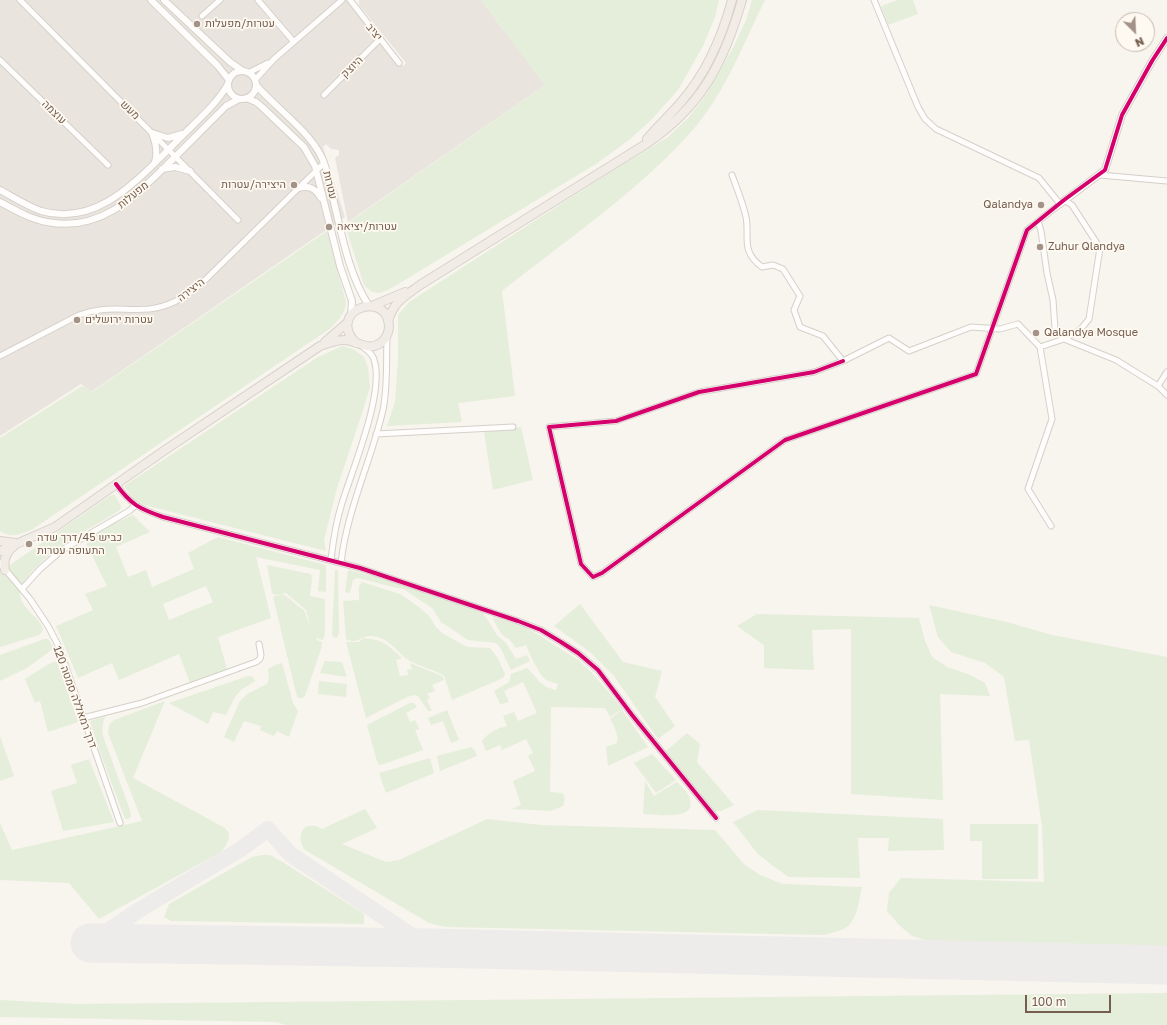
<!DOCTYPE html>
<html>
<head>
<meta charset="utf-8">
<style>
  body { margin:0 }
  #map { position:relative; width:1167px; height:1025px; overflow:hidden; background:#f8f4ee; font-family:"Golos Text",sans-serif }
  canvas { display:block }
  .north { position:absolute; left:1115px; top:12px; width:40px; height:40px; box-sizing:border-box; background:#fef9f1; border:1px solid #c7bbb0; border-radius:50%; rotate:156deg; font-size:11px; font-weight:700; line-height:16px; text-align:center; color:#755e4f }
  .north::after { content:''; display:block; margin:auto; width:14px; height:18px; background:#a39287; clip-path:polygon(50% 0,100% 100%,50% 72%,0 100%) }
  .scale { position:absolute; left:1025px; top:995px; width:86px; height:18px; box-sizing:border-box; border:2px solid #755e4f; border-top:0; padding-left:5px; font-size:12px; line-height:14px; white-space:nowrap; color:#755e4f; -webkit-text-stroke:3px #fef9f1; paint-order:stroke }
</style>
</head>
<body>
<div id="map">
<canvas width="1167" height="1025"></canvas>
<div class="north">N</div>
<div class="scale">100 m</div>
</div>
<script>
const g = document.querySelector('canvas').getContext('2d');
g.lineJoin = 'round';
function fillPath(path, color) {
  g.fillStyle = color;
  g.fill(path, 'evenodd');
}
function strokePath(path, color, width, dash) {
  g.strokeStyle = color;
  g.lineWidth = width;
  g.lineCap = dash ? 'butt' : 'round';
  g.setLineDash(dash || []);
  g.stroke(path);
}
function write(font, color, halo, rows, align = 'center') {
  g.font = font + ' "Golos Text",Heebo,sans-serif';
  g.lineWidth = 3.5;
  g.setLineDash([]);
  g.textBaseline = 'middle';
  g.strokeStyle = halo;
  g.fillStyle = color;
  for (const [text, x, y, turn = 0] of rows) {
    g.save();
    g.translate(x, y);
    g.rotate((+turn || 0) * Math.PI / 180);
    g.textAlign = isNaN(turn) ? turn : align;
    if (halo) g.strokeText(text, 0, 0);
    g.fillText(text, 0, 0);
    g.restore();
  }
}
fillPath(new Path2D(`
  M0 0H352L403 66 406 63 359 5V0H481L545 85 348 222 335 158 339 155V150L331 149 326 144 323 147 345 217 91 392 81 384 0 436Z`), '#eae4df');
fillPath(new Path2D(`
  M481 0H719L715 17 703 46 678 90 652 119 629 140 596 164 390 289C378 294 374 295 364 285L345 225 545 85Z
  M752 0H765C746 38 731 78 706 113 694 130 679 145 664 160 614 208 556 248 502 291L515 396 458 403 462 422 387 426 395 402 398 360V315L409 302 612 171 668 137 688 118 706 95 734 46 746 20Z
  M898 0H913L918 14 888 25 881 6Z
  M327 231 346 302C345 314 339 319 331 328L33 529C21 534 12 539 0 531V438L82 386 92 392Z
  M342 346 353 349 364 357 368 368 370 387 363 410 337 488 324 540 326 551 144 505C134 501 130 495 124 486L318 357Z
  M521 427 533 480 493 490 484 432Z
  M111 495H115L121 506 120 510C87 532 48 547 25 581 23 585 19 590 20 595 22 610 40 616 43 630L39 635 0 647V572Z
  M133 515 150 532 116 547 128 577 146 570 152 587 194 569 188 553 218 537 326 565V592L318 591 320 570 256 557 271 618 218 637 227 669 191 685 179 654 119 680 112 663 78 678 56 626 93 610 85 594 107 586 85 541 108 526ZM206 586 213 602 169 620 163 604Z
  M267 565 311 574 312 578 310 596 325 599V634L323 640 316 638 317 640 322 642 321 649 305 696 302 698H298L296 693 273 597 282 594C291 598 296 606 304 610L311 628 306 610 286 593 275 595 272 593Z
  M335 570H338V572L339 633 337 638 333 637 332 633Z
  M348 570 390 580 483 613 497 635 506 643 516 659 527 655 530 661 511 670 501 649 496 643 468 640 441 622 432 608 405 590 358 578 353 580 350 593 345 592Z
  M362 582 400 594 419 607 429 616 436 627 442 633 467 647 490 648 497 657 505 674 503 678 452 700 444 676C433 669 421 667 410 661 396 652 390 638 372 636 361 635 357 645 346 639L343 601 359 600V586Z
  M580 604 623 662 662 671 655 697 675 726 658 739 614 676 590 652 554 626Z
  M929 605 1007 622 1052 635 1167 657V947L932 942 912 936 900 926 887 911 889 893 901 878 1044 882 1042 826 1029 740 1015 741 1004 677 985 663 951 652 938 637Z
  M757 614 919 618 925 641 932 657 947 667 970 675 985 683 990 696 940 694 943 800 851 794V629L812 630 814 670 764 668V645L737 626Z
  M492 617 521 625 537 634 578 660 592 673 623 709 610 717 605 708 551 707 550 792 562 793C566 797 565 801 563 806L551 811 512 809 521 805 513 781 535 771 528 756 533 753 526 739 502 750 500 745 486 751 482 741C489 732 496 729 507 726L503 716 514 712 518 721 537 713 523 682 504 691 509 702 500 704 494 691 509 682 511 674 527 668C538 678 540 687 556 690L558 684 546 680 542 676 534 663 526 645 516 648 509 639C500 636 496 624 492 617Z
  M364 638C385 640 387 645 402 658L396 660 400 676 408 675 407 670 412 669 410 663 442 676 444 680 432 685 435 691 427 694 430 698 427 700 432 711H428L418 696 414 695 407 697 366 718 346 642H359Z
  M44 639H48L54 648 27 668 0 681V655Z
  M325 661 342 662 347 677 320 673Z
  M53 662H57L78 722 48 732 40 701 35 703 25 679 47 665Z
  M282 663 293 703 298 711 289 737 277 731 274 736 260 730 261 726 244 721 234 742 224 737 240 701 247 694 267 684 269 679 268 669 275 665Z
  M248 676 253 677 255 681 241 690 235 697 226 715 213 712 208 724 169 703Z
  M319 681 347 684 346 697 318 694Z
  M165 701 133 778 225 828 229 833C229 842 226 846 221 852L99 919 69 883 0 880V823L12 850 142 821 108 733 109 725 114 720Z
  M410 703H414L417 707 406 713 410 722 415 720 419 729 415 730 423 750 384 764 379 765 377 761 367 725Z
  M447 710 459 740 451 743 443 721 431 725 428 718Z
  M622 710 648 747 608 766 606 747 617 743C619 735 614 726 610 719Z
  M106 716C102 723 102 728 103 736L130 810 131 816 129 819H125L100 752 90 721Z
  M687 733 700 744 697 762 734 805 721 811H715L666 751Z
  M0 736 14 776 0 781Z
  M471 747 474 749 477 756 440 771 437 756Z
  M652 754 676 780 656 793 634 763Z
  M430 758 434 773 386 793 379 773Z
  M89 759 114 822 63 831 51 791 77 783 71 765Z
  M645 781 654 796 677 782C681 786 687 791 689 797 700 822 655 814 643 814Z
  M365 809 377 828 342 844 386 862 399 860 487 819 541 825 715 830 744 864 760 875 783 884 862 887C859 900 858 917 848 926 842 931 831 933 823 935L446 927 429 923 305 850C294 835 305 818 322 829Z
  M758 810 943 819 944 850 888 851 889 838H858L860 878 789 877 773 866 757 853 733 822Z
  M970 824H1038V879H982V841H970Z
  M262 855H270L281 861 364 914V924L171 921 164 917 169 904 252 857Z
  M1167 993V1025H286L276 1022 0 1017V1000L76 1004Z`), '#e5eeda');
strokePath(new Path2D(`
  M90 943 139 910 241 849 268 829 290 854 430 948`), '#eeecea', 16);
strokePath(new Path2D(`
  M90 943 430 948 1167 965`), '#eeecea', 39);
const minor = new Path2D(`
  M20 0 238 220
  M258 0 294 42
  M350 0 399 63
  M202 16 220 0
  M0 60 108 165
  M248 73 268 63
  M255 80 274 59 342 0
  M324 95 380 39
  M732 175C737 189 743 203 746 217 750 237 740 251 762 267L773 265 783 269 800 296 794 310 800 327 823 336 843 361 889 338 909 351 971 327 1000 329 1018 324 1040 347
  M1100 175 1167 181
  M1064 200 1072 205 1100 248 1089 319 1080 330 1064 339 1116 360 1158 386
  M1038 221 1041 231 1047 273 1053 300 1055 329 1064 339 1040 347 1052 419 1028 489 1051 526
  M0 356 79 315C106 305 123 311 149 309 169 307 186 297 201 284L324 163
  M843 361 814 372 699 392 616 421 549 427 581 564 593 577 602 573 785 440 976 374 1027 230 1060 204 1039 178 936 129 925 119 918 107 874 0
  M1167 372 1158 386 1167 395
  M376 434 513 427
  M116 484C131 505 140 509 163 517L360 568 518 621 541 630 561 642 578 653 598 670 632 715 716 818
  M331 560C333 541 336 522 342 503 352 470 387 388 373 357 371 353 367 350 363 347
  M0 563 30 599 48 626 59 647 120 823
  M341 563C347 509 371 462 383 410 388 385 386 361 387 336
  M22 589 40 569 62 550 129 511 135 506
  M83 718 142 703 256 662 260 659 261 655 259 644`);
const tertiary = new Path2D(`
  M151 0 218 66 229 80
  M164 0 230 62 243 71
  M228 85a14 14 0 1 1 28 0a14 14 0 1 1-28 0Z
  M256 85C275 107 308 130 321 156 327 167 329 181 332 194 341 230 348 274 369 306
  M246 98 256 102 262 107 304 147 315 166 340 266 352 301 351 315
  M152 133 168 138 182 134
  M152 133C156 143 158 152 155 162
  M162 169 175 167 190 171
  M298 188C309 185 315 188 321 198
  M0 190C13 197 27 206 41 211 98 227 137 180 173 145 191 126 215 107 228 84
  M0 202C15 210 30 219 47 222 102 233 137 194 172 160 190 142 208 124 226 106L239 99
  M1060 204 1105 170 1122 115 1152 61 1167 38`);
const trunk = new Path2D(`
  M647 139C658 126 671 114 682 101 707 72 722 37 732 0
  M372 306 405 292
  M388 321C394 301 404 297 420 285L646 144C701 107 724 63 742 0
  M325 342 348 322
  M0 541 15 543
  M0 551 55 527 165 450 320 346C328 343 336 340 344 340 358 340 368 353 382 342 386 338 389 332 389 326 387 288 325 311 356 343
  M5 570C3 560 6 552 14 546`);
strokePath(minor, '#d5d0c9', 7);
strokePath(tertiary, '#d5d0c9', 8);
strokePath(trunk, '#d9d1cb', 10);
strokePath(minor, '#fefdfc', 5);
strokePath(tertiary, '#fefdfc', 6);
strokePath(trunk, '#f1ece6', 8);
strokePath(new Path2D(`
  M843 361 814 372 699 392 616 421 549 427 581 564 593 577 602 573 785 440 976 374 1027 230 1064 200 1105 170 1122 115 1152 61 1167 38
  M116 484C131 505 140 509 163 517L360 568 518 621 541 630 561 642 578 653 598 670 632 715 716 818`), '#d6006c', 4);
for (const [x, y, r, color] of [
  [197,24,4,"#a39287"],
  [294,185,4,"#a39287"],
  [1041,205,4,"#a39287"],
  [329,227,4,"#a39287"],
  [1040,247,4,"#a39287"],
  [77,320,4,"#a39287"],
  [1036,333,4,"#a39287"],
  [29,544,4,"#a39287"]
]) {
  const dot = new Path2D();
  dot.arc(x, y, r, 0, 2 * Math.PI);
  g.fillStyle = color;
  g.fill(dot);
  strokePath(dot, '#fef9f1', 1.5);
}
write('11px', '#755e4f', '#fef9f1', [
  ["עטרות/מפעלות",205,24],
  ["היצירה/עטרות",286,185,"right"],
  ["Qalandya",1033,205,"right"],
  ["עטרות/יציאה",337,227],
  ["Zuhur Qlandya",1048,247],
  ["עטרות ירושלים",85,320],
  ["Qalandya Mosque",1044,333],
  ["כביש 45/דרך שדה",37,538],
  ["התעופה עטרות",37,551]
], 'left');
write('11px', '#755e4f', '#fef9f1', [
  ["יציב",374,32,52],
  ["היוצק",352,67,-45],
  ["מעש",130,110,45],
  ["עוצמה",54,112,44],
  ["עטרות",330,185,76],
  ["מפעלות",133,195,-39],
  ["היצירה",191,290,-37],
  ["דרך רמאללה סמטה 120",75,697,70]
]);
</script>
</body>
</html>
